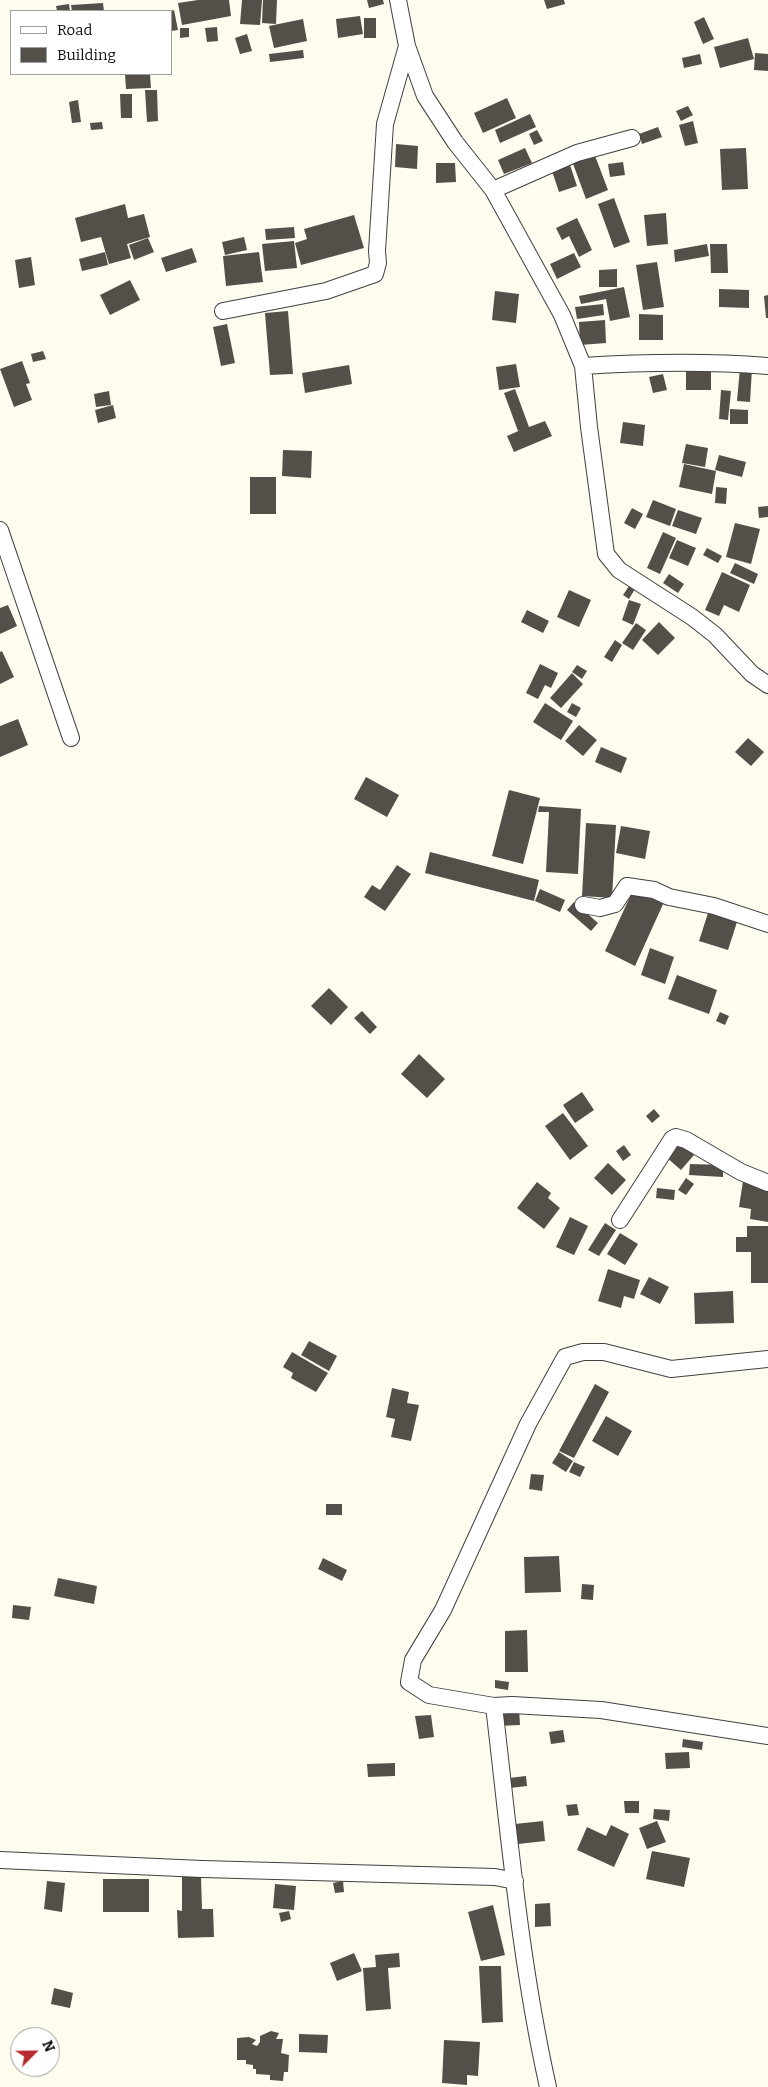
<!DOCTYPE html>
<html>
<head>
<meta charset="utf-8">
<style>
  body { margin:0 }
  #map { position:relative; width:768px; height:2087px; overflow:hidden; background:#fefcee; font-family:Bitter,serif }
  canvas { display:block }
  .legend { position:absolute; left:10px; top:10px; width:162px; height:65px; box-sizing:border-box; background:#fff; border:1px solid #9e9e9e; margin:0; padding:6px 9px; list-style:none; font-size:15px; color:#0d0d0d }
  .legend li { display:flex; align-items:center; gap:10px; height:25px }
  .legend b { width:25px; border:1px solid #9e9e9e }
  .north { position:absolute; left:10px; top:2027px; width:50px; height:50px; box-sizing:border-box; background:#fff; border:1px solid #9e9e9e; border-radius:50%; rotate:67deg; font-size:14px; font-weight:700; line-height:20px; text-align:center; color:#0d0d0d }
  .north::after { content:''; display:block; margin:auto; width:18px; height:22px; background:#b62c2e; clip-path:polygon(50% 0,100% 100%,50% 72%,0 100%) }
</style>
</head>
<body>
<div id="map">
<canvas width="768" height="2087"></canvas>
<ul class="legend">
<li><b style="height:6px;background:#fff"></b>Road</li>
<li><b style="height:14px;background:#554f4a"></b>Building</li>
</ul>
<div class="north">N</div>
</div>
<script>
const g = document.querySelector('canvas').getContext('2d');
g.lineJoin = 'round';
function fillPath(path, color) {
  g.fillStyle = color;
  g.fill(path, 'evenodd');
}
function strokePath(path, color, width, dash) {
  g.strokeStyle = color;
  g.lineWidth = width;
  g.lineCap = dash ? 'butt' : 'round';
  g.setLineDash(dash || []);
  g.stroke(path);
}
fillPath(new Path2D(`
  M198 0H229L231 16 182 25 178 3Z
  M242 0H262L260 25 240 24Z
  M263 0H277L276 24 262 23Z
  M367 0H383L384 4 369 8Z
  M544 0H564L565 4 547 9Z
  M103 3 104 11H72L71 5Z
  M69 4 70 11H57L56 6Z
  M174 10 178 30 171 31V11Z
  M360 16 363 34 338 38 336 19Z
  M704 17 714 39 703 44 694 22Z
  M364 18H376V38H364Z
  M303 19 307 41 274 48 269 26Z
  M217 27 218 41 207 42 205 28Z
  M180 28H189V37L180 38Z
  M247 34 252 51 240 54 235 38Z
  M748 38 754 59 720 68 714 47Z
  M303 50 304 58 270 62 269 54Z
  M755 53 768 54V71L754 70Z
  M700 54 702 64 684 68 682 58Z
  M125 74H150L151 88 126 89Z
  M145 90H157L158 121 147 122Z
  M120 94H132V118H121Z
  M507 98 516 118 483 133 474 113Z
  M78 100 81 122 72 123 69 102Z
  M688 106 693 115 681 121 676 111Z
  M530 114 536 127 500 143 495 130Z
  M693 121 698 143 685 146 679 125Z
  M102 122 103 129 91 130 90 123Z
  M658 127 662 137 642 144 639 134Z
  M537 130 543 141 534 145 529 134Z
  M396 144 418 146 417 169 395 167Z
  M525 148 532 163 504 174 498 160Z
  M746 148 748 189 722 190 720 149Z
  M594 153 608 190 586 199 572 161Z
  M569 162 577 186 559 192 551 168Z
  M623 162 625 175 610 177 608 164Z
  M436 163H455L456 182 436 183Z
  M614 198 630 242 614 248 598 204Z
  M125 204 128 218 144 214 150 237 127 244 131 258 109 264 101 237 81 242 75 218Z
  M666 213 668 244 647 246 644 215Z
  M354 215 364 248 301 265 295 243 307 239 304 229Z
  M577 218 592 250 579 257 569 236 562 240 556 228Z
  M294 227 295 238 266 240 265 229Z
  M244 237 247 250 225 255 222 242Z
  M148 238 154 252 134 260 129 245Z
  M294 241 297 268 265 271 262 244Z
  M707 244 709 256 675 262 674 250Z
  M710 244H727L728 273H711Z
  M192 248 197 262 166 272 161 258Z
  M105 252 108 265 82 271 79 259Z
  M259 252 263 282 226 286 223 256Z
  M574 253 581 267 557 279 550 264Z
  M31 257 35 285 19 288 15 260Z
  M657 262 664 307 643 310 636 265Z
  M617 269V287H599V270Z
  M130 280 140 300 110 315 100 295Z
  M624 287 630 317 610 321 606 299 581 304 579 296Z
  M719 289 749 290V308L719 307Z
  M495 291 519 294 516 323 492 320Z
  M768 295V318H766L764 296Z
  M603 304 604 315 577 319 575 307Z
  M288 311 293 374 270 375 265 313Z
  M639 314 663 315V340H639Z
  M605 320 606 343 580 345 579 322Z
  M227 324 235 363 221 366 213 327Z
  M43 351 46 359 33 362 31 354Z
  M22 361 30 383 26 384 32 400 14 407 0 369Z
  M516 364 520 387 499 390 496 367Z
  M349 365 352 384 305 393 302 373Z
  M740 368 752 369 750 402 737 401Z
  M686 370H711V390H686Z
  M663 374 667 390 653 393 649 377Z
  M515 389 529 427 545 421 552 436 514 452 507 436 523 429 518 431 504 393Z
  M721 390 731 391 728 420 719 419Z
  M109 391 111 405 96 407 94 394Z
  M113 405 116 418 98 423 95 410Z
  M730 409 748 410V424H730Z
  M623 422 645 425 643 446 620 443Z
  M686 444 708 448 705 467 682 463Z
  M283 450 312 451 311 478 282 476Z
  M719 455 746 462 742 477 715 470Z
  M684 464 716 471 712 494 679 487Z
  M250 477H276V514H250Z
  M716 487 727 488 726 504 715 503Z
  M653 500 676 509 670 526 646 517Z
  M768 506V517L759 518 758 507Z
  M632 508 643 514 635 529 624 523Z
  M678 510 702 518 696 534 672 526Z
  M735 523 760 529 751 564 726 557Z
  M663 532 676 538 660 574 647 568Z
  M677 540 696 548 688 566 669 558Z
  M707 548 722 556 718 563 703 555Z
  M735 563 758 574 754 584 730 573Z
  M722 572 750 585 739 612 724 605 719 616 705 610Z
  M669 574 684 584 678 593 663 583Z
  M629 586 635 589 629 599 623 595Z
  M569 590 591 600 579 627 557 617Z
  M629 600 641 604 633 625 622 620Z
  M8 605 17 626 0 634V608Z
  M527 610 549 621 543 633 521 622Z
  M659 622 675 638 658 655 642 640Z
  M636 623 646 630 633 650 622 643Z
  M615 640 622 645 612 662 604 657Z
  M2 651 14 677 0 684V652Z
  M540 664 558 673 551 688 545 685 538 699 526 693Z
  M577 665 587 671 582 679 572 672Z
  M572 673 583 684 561 708 550 698Z
  M545 703 573 721 561 740 533 722Z
  M572 703 581 708 576 717 567 712Z
  M18 719 28 745 0 757V726Z
  M579 725 597 740 583 756 565 741Z
  M748 738 764 752 751 766 735 752Z
  M601 747 627 758 621 773 595 762Z
  M366 777 399 795 387 817 354 799Z
  M509 790 540 798 523 864 492 856Z
  M539 806 581 809 578 874 546 872 549 812H538Z
  M586 823 616 825 612 898 582 896Z
  M621 826 650 831 645 859 616 853Z
  M430 852 539 880 534 901 425 873Z
  M397 865 411 874 385 911 364 897 372 885 380 890Z
  M634 888 664 902 635 966 605 951Z
  M540 889 565 900 560 912 535 901Z
  M574 902 598 923 591 931 567 910Z
  M708 913 737 922 728 950 699 941Z
  M650 948 674 957 665 984 641 975Z
  M677 975 717 990 709 1014 668 999Z
  M329 988 348 1007 331 1025 311 1006Z
  M362 1011 377 1027 370 1034 354 1018Z
  M720 1012 729 1016 725 1025 716 1021Z
  M419 1054 445 1079 427 1098 401 1074Z
  M582 1092 594 1110 575 1123 563 1105Z
  M654 1109 660 1116 652 1123 646 1116Z
  M563 1113 588 1146 570 1160 545 1126Z
  M679 1142 694 1155 681 1170 666 1157Z
  M624 1145 631 1155 623 1161 616 1151Z
  M608 1163 626 1180 612 1195 594 1178Z
  M690 1164 723 1165V1177L689 1175Z
  M686 1178 694 1184 686 1195 678 1190Z
  M743 1181 768 1185V1222L750 1219 751 1209 739 1207Z
  M537 1182 551 1193 548 1198 560 1208 544 1229 517 1208Z
  M657 1188 675 1190 674 1200 656 1198Z
  M570 1217 588 1226 574 1255 556 1247Z
  M605 1223 616 1230 599 1256 588 1250Z
  M747 1226H768V1283H751V1252H736V1237H747Z
  M620 1233 638 1244 625 1265 607 1254Z
  M608 1269 640 1280 634 1299 624 1296 621 1308 598 1301Z
  M649 1277 669 1287 660 1304 640 1294Z
  M733 1291 734 1323 695 1324 694 1293Z
  M309 1341 337 1356 329 1371 301 1355Z
  M292 1352 328 1373 316 1392 291 1378 293 1373 283 1367Z
  M595 1384 609 1392 574 1458 559 1451Z
  M392 1388 409 1392 407 1403 419 1405 411 1441 391 1437 395 1419 386 1417Z
  M606 1416 632 1431 618 1456 592 1441Z
  M559 1452 573 1461 566 1472 552 1463Z
  M574 1462 585 1467 580 1477 569 1472Z
  M531 1474 544 1475 542 1491 529 1489Z
  M326 1504H342V1515H326Z
  M559 1556 561 1592 525 1593 524 1557Z
  M323 1558 347 1570 342 1581 318 1569Z
  M58 1578 97 1586 94 1604 54 1596Z
  M582 1584 594 1585 593 1600 581 1599Z
  M13 1605 31 1607 29 1620 12 1618Z
  M527 1630 528 1672H505V1631Z
  M495 1680 509 1682 508 1690 495 1688Z
  M498 1708H519L520 1725 498 1726Z
  M431 1715 434 1737 419 1739 415 1716Z
  M563 1730 565 1742 551 1744 549 1732Z
  M683 1739 703 1742 702 1750 682 1747Z
  M689 1752 690 1768 666 1769 665 1753Z
  M395 1763V1776L368 1777 367 1764Z
  M526 1776 527 1786 510 1788 509 1778Z
  M624 1801H639V1813H625Z
  M577 1804 579 1815 568 1816 566 1805Z
  M654 1809 670 1810 669 1821 653 1819Z
  M543 1821 545 1841 518 1844 515 1824Z
  M657 1821 666 1842 647 1849 639 1828Z
  M611 1825 629 1834 614 1867 577 1850 587 1827 606 1836Z
  M652 1851 690 1858 684 1887 646 1879Z
  M182 1877H201L202 1909H213L214 1937 178 1938 177 1910 182 1911Z
  M103 1879H149V1912H103Z
  M47 1881 65 1883 62 1912 44 1909Z
  M343 1881 344 1892 335 1893 333 1883Z
  M275 1884 296 1886 294 1910 273 1908Z
  M550 1903 551 1926 535 1927V1904Z
  M493 1905 505 1955 481 1961 468 1912Z
  M289 1911 291 1919 281 1922 279 1913Z
  M354 1953 362 1971 337 1981 330 1963Z
  M399 1953 400 1967 388 1968 391 2009 366 2011 363 1968 376 1967 375 1955Z
  M479 1966H501L503 2022 482 2023Z
  M54 1988 73 1993 70 2008 51 2004Z
  M271 2031 279 2033 276 2039H283L281 2053 289 2055 288 2072H284L283 2081 270 2080V2075L256 2074V2069H253V2065L246 2064V2060H237V2038L249 2037 256 2040 252 2044 257 2046 260 2042V2036Z
  M299 2034 328 2035 327 2053 299 2052Z
  M444 2040 480 2042 478 2076 467 2075V2085L442 2083Z`), '#554f4a');
const minor = new Path2D(`
  M398 0 407 46 425 96 455 142 493 190 562 315 583 366 589 427 606 554 619 570 692 617 715 635 752 674 768 685
  M493 190 577 153 632 138
  M223 311 326 291 375 274 378 263 377 251 385 124 407 46
  M583 366C645 362 706 361 768 366
  M0 530 71 738
  M583 905 600 908 615 904 627 886 654 890 669 897 714 906 768 924
  M620 1220 672 1139 676 1137 686 1140 741 1172 768 1183
  M768 1359 671 1369 604 1352H583L565 1357 528 1424 443 1610 413 1660 409 1682 429 1695 494 1706 512 1705 601 1710 768 1736
  M494 1706C509 1833 520 1962 548 2087
  M0 1860 202 1869 495 1877 515 1881`);
strokePath(minor, '#404040', 18);
strokePath(minor, '#fff', 16);
</script>
</body>
</html>
